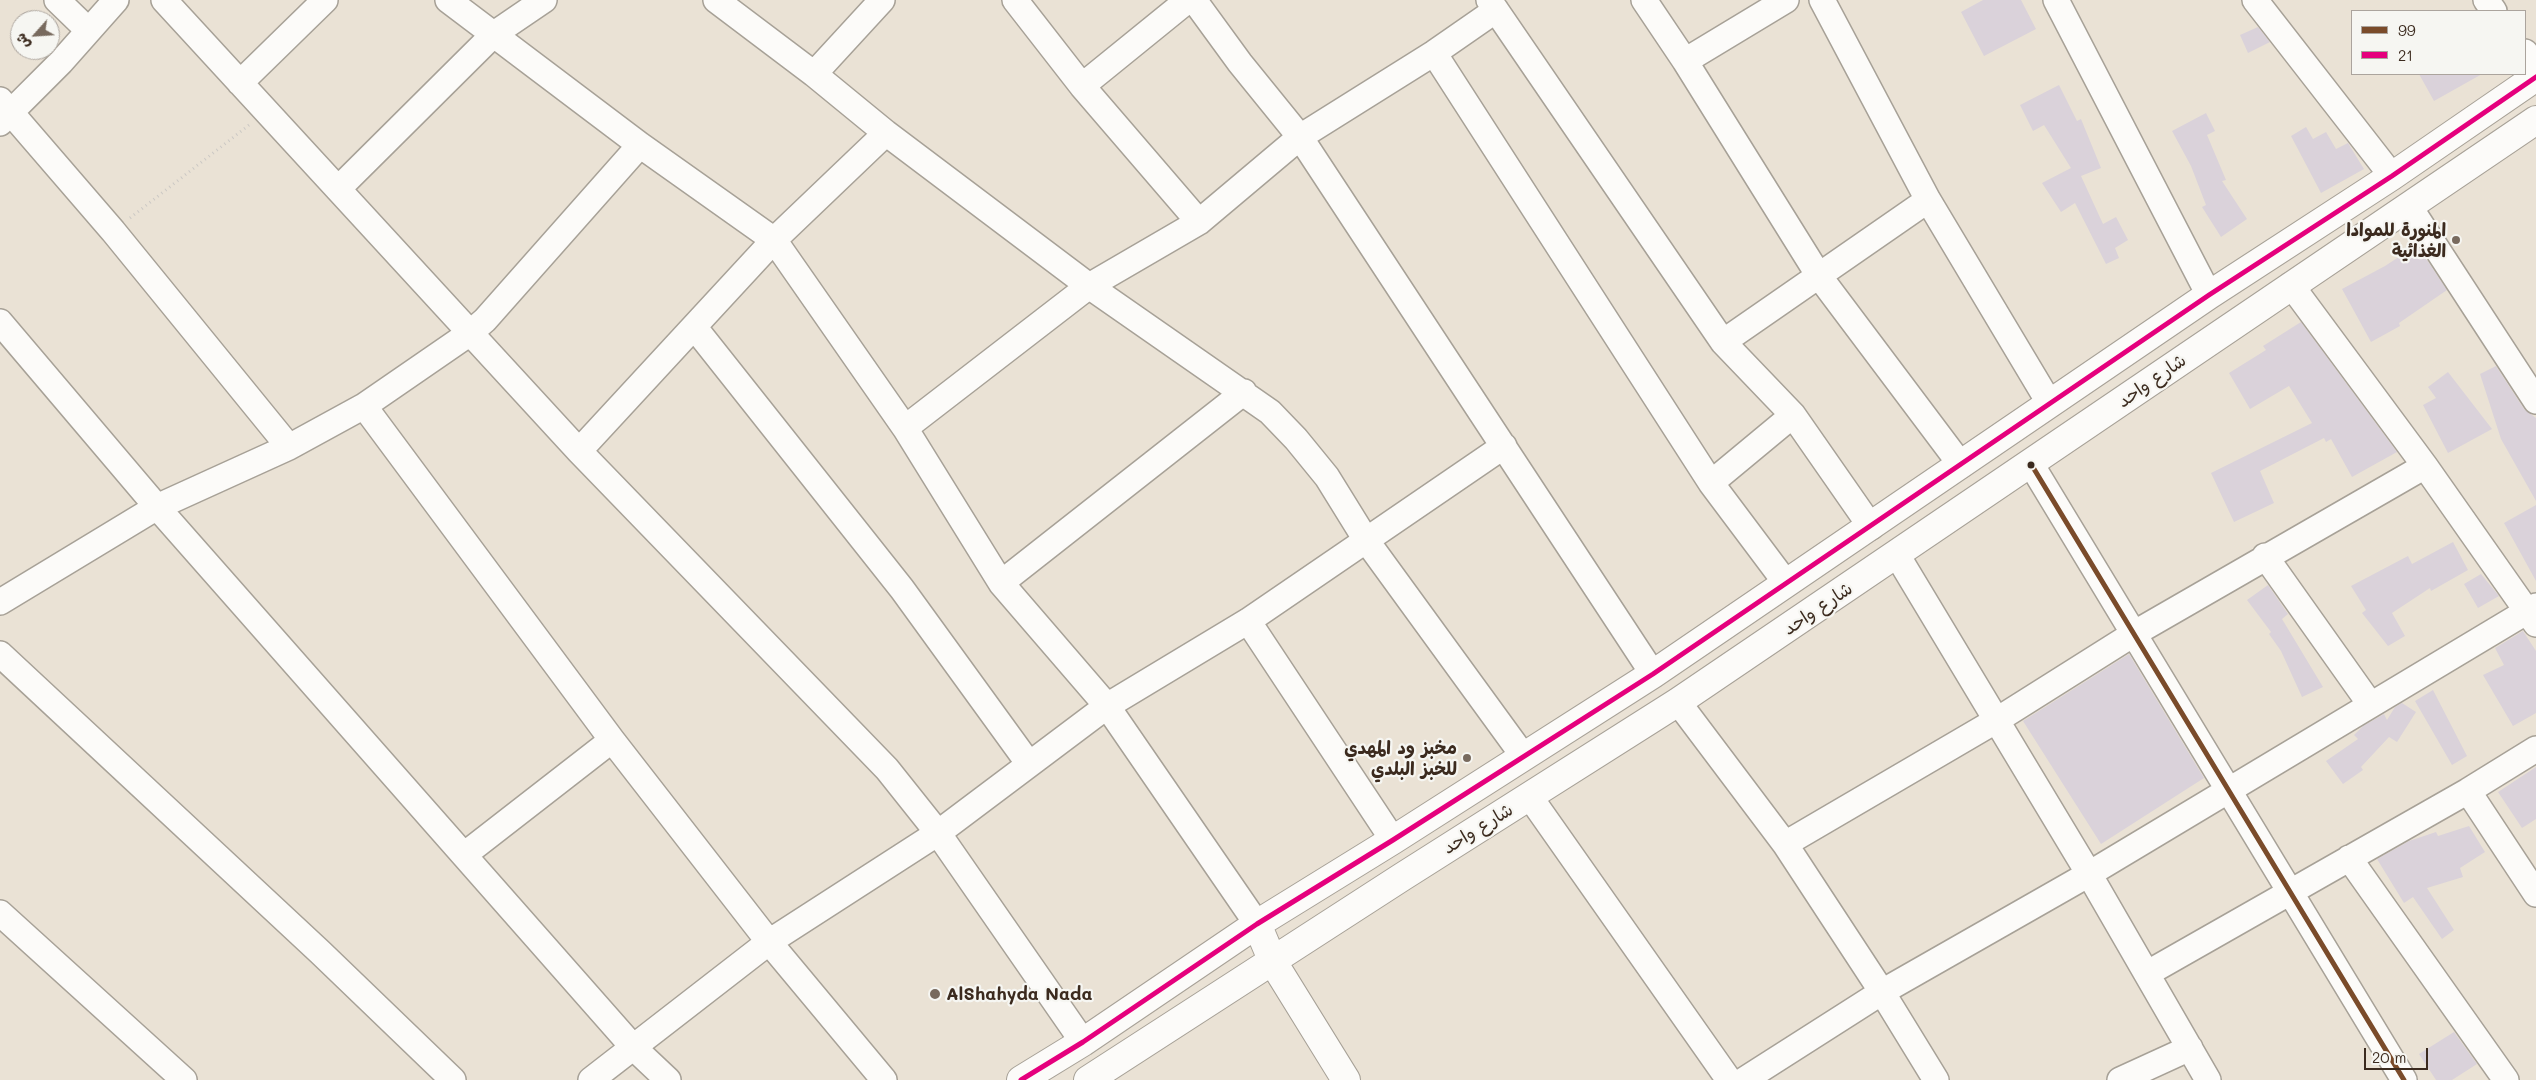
<!DOCTYPE html>
<html>
<head>
<meta charset="utf-8">
<style>
  body { margin:0 }
  #map { position:relative; width:2536px; height:1080px; overflow:hidden; background:#eae2d5; font-family:Mali,"Playpen Sans Arabic",sans-serif }
  canvas { display:block }
  .legend { position:absolute; left:2351px; top:10px; width:175px; height:65px; box-sizing:border-box; background:#f6f6f2; border:1px solid #aba49d; margin:0; padding:6px 9px; list-style:none; font-size:15px; color:#3b2a1e }
  .legend li { display:flex; align-items:center; gap:10px; height:25px }
  .legend b { width:25px; border:1px solid #aba49d }
  .north { position:absolute; left:10px; top:10px; width:50px; height:50px; box-sizing:border-box; background:#f6f6f2; border:1px solid #aba49d; border-radius:50%; rotate:244deg; font-size:14px; font-weight:700; line-height:20px; text-align:center; color:#3b2a1e }
  .north::after { content:''; display:block; margin:auto; width:18px; height:22px; background:#786a5e; clip-path:polygon(50% 0,100% 100%,50% 72%,0 100%) }
  .scale { position:absolute; left:2364px; top:1048px; width:64px; height:22px; box-sizing:border-box; border:2px solid #3b2a1e; border-top:0; padding-left:6px; font-size:15px; line-height:18px; white-space:nowrap; color:#3b2a1e; -webkit-text-stroke:4px #f6f6f2; paint-order:stroke }
</style>
</head>
<body>
<div id="map">
<canvas width="2536" height="1080"></canvas>
<ul class="legend">
<li><b style="height:6px;background:#7a4b2a"></b>99</li>
<li><b style="height:6px;background:#e5007d"></b>21</li>
</ul>
<div class="north">ش</div>
<div class="scale">20 m</div>
</div>
<script>
const g = document.querySelector('canvas').getContext('2d');
g.lineJoin = 'round';
function fillPath(path, color) {
  g.fillStyle = color;
  g.fill(path, 'evenodd');
}
function strokePath(path, color, width, dash) {
  g.strokeStyle = color;
  g.lineWidth = width;
  g.lineCap = dash ? 'butt' : 'round';
  g.setLineDash(dash || []);
  g.stroke(path);
}
function write(font, color, halo, rows, align = 'center') {
  g.font = font + ' Mali,"Playpen Sans Arabic",sans-serif';
  g.lineWidth = 4.5;
  g.setLineDash([]);
  g.textBaseline = 'middle';
  g.strokeStyle = halo;
  g.fillStyle = color;
  for (const [text, x, y, turn = 0] of rows) {
    g.save();
    g.translate(x, y);
    g.rotate((+turn || 0) * Math.PI / 180);
    g.textAlign = isNaN(turn) ? turn : align;
    if (halo) g.strokeText(text, 0, 0);
    g.fillText(text, 0, 0);
    g.restore();
  }
}
fillPath(new Path2D(`
  M1983 0H2021L2036 29 1984 56 1961 12Z
  M2258 27 2270 42 2248 53 2240 35Z
  M2419 74H2482L2434 101Z
  M2059 85 2077 121 2081 119 2101 168 2081 176 2103 224 2116 217 2128 240 2115 248 2119 258 2106 264 2075 203 2061 212 2042 183 2071 168 2044 125 2033 131 2020 105Z
  M2206 113 2215 131 2207 135 2226 180 2222 181 2247 219 2221 237 2202 207 2206 205 2191 166 2172 131Z
  M2306 127 2313 139 2326 132 2336 149 2348 143 2364 169 2321 193 2291 136Z
  M2417 245 2447 290 2399 323 2400 326 2371 342 2342 289 2385 266Z
  M2301 322 2397 452 2352 477 2331 439 2326 442 2324 438 2260 471 2274 503 2234 522 2211 473 2312 423 2289 386 2250 409 2229 373 2266 350 2263 346Z
  M2496 366 2524 409 2536 418V501L2501 439 2480 374Z
  M2448 372 2492 429 2448 453 2423 405 2436 398 2428 387Z
  M2536 505V581L2504 523Z
  M2453 542 2468 570 2431 591 2430 588 2392 613 2405 636 2388 646 2362 613 2366 610 2351 586 2408 556 2412 564Z
  M2481 574 2499 596 2478 608 2464 584Z
  M2268 585 2288 614 2282 619 2323 687 2302 697 2281 651 2269 634 2271 632 2247 600Z
  M2523 631 2536 651V713L2513 726 2483 675 2504 665 2495 648Z
  M2129 654 2204 778 2101 844 2023 721Z
  M2433 690 2467 756 2452 765 2415 701Z
  M2402 703 2416 712 2397 742 2389 737 2361 767 2363 770 2343 784 2326 761 2358 739 2354 735 2363 726 2384 714 2387 720 2395 707Z
  M2536 767V819L2522 828 2498 792Z
  M2469 826 2485 852 2460 868 2463 877 2427 888 2454 930 2442 939 2413 897 2404 903 2377 859 2409 841 2436 832 2438 836Z
  M2454 1032 2477 1064 2452 1080H2436L2419 1054Z`), '#dad2da');
const minor = new Path2D(`
  M57 0 88 30
  M164 0 579 451 887 769 938 833 1083 1042
  M448 0 640 145 774 240 905 428 1001 583 1107 706 1257 924
  M716 0 814 74 886 133 1089 286 1270 412 1296 439 1327 477 1366 540 1524 757
  M1015 0 1082 86 1199 222
  M1194 0 1240 63 1300 137 1653 674
  M1489 0 1723 342 1793 415 1871 527
  M1644 0 1685 61 1819 276 1961 465
  M1822 0 1928 200 2050 404
  M2056 0 2209 295
  M2255 0 2392 176
  M2486 0 2494 11
  M2525 52 2536 67
  M1434 53 1711 483 1786 583
  M1685 61 1786 0
  M814 74 882 0
  M240 83 325 0
  M1082 86 1188 0
  M0 100 113 231 289 447
  M0 123 61 62 116 0
  M338 189 494 34 544 0
  M2409 206 2536 401
  M2291 285 2425 466 2536 624
  M0 322 157 507 633 1047 668 1080
  M695 328 902 589 1029 764
  M1723 342 1928 200
  M364 406 612 740 769 942 884 1080
  M905 428 1089 286 1199 222 1300 137 1434 53 1496 10
  M579 451 774 240 886 133
  M2031 464 2404 1080
  M1711 483 1793 415
  M1897 555 2089 874 2208 1080
  M2265 556 2370 704
  M1001 583 1244 392
  M0 602 157 507 289 447 364 406 470 333 485 320 640 145
  M1248 621 1393 840
  M0 654 320 952 453 1080
  M1678 702 1785 844 1882 992 1936 1080
  M2468 791 2536 894
  M1530 797 1729 1080
  M1785 844 1997 720 2135 633 2425 466
  M464 855 612 740
  M2349 858 2506 1080
  M0 913 184 1080
  M2148 973 2468 791 2536 749
  M591 1080 769 942 938 833 1107 706 1248 621 1504 446
  M1744 1080 1882 992 2089 874 2536 606
  M2120 1080 2190 1048`);
const tertiary = new Path2D(`
  M1257 924 1273 962 1346 1080
  M1021 1080 1083 1042 1257 924 1393 840 1653 674 2209 295 2392 176 2536 77
  M1088 1080 1402 877 1678 702 2536 120`);
strokePath(minor, '#a7a197', 28);
strokePath(tertiary, '#a7a197', 30);
strokePath(new Path2D(`
  M130 218 249 125`), '#cbc8c4', 3, [1, 4]);
strokePath(minor, '#fcfbf9', 25);
strokePath(tertiary, '#fcfbf9', 28);
strokePath(new Path2D(`
  M2031 464 2404 1080`), '#7a4b2a', 5);
strokePath(new Path2D(`
  M1021 1080 1083 1042 1257 924 1393 840 1653 674 2209 295 2392 176 2536 77`), '#e5007d', 5);
for (const [x, y, r, color] of [
  [2456,240,5,"#786a5e"],
  [2031,465,4.5,"#3b2a1e"],
  [1467,758,5,"#786a5e"],
  [935,994,6,"#786a5e"]
]) {
  const dot = new Path2D();
  dot.arc(x, y, r, 0, 2 * Math.PI);
  g.fillStyle = color;
  g.fill(dot);
  strokePath(dot, '#f6f6f2', 2);
}
write('bold 18px', '#3b2a1e', '#f6f6f2', [
  ["المنورة للموادا",2446,230],
  ["الغذائية",2446,251],
  ["مخبز ود المهدي",1457,748],
  ["للخبز البلدي",1457,769],
  ["AlShahyda Nada",946,994,"left"]
], 'right');
write('18px', '#3b2a1e', '#f6f6f2', [
  ["شارع واحد",2152,381,-35],
  ["شارع واحد",1818,609,-34],
  ["شارع واحد",1478,829,-32]
]);
</script>
</body>
</html>
